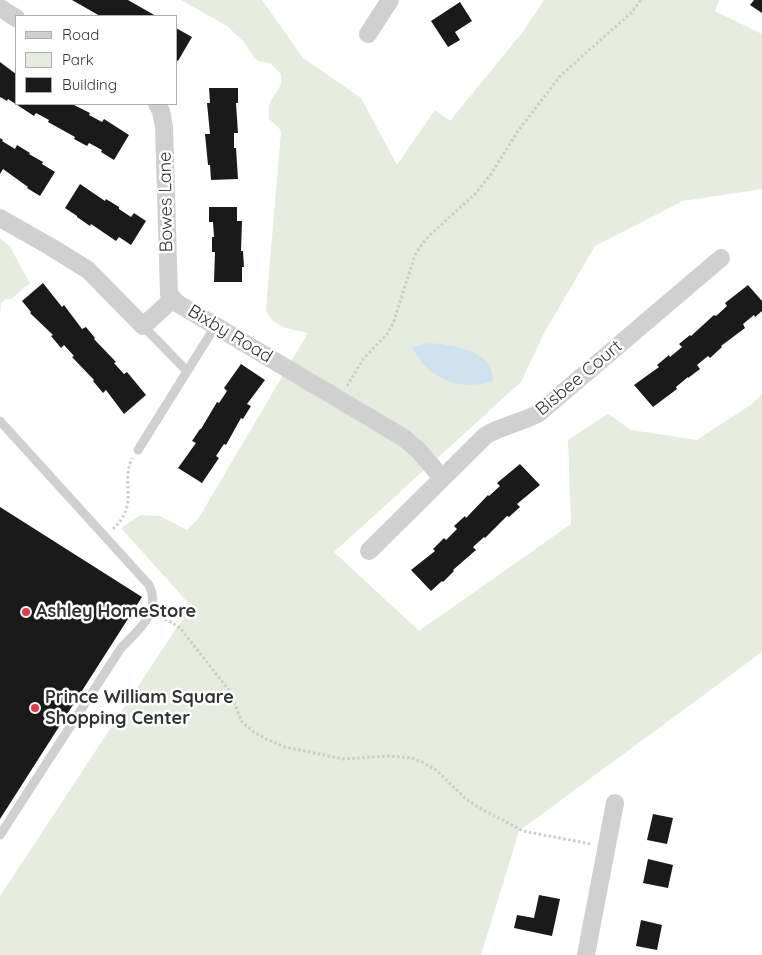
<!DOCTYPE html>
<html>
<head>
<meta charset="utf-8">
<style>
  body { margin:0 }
  #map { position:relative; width:762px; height:955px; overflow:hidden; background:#fff; font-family:Quicksand,sans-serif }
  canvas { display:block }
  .legend { position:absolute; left:15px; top:15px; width:162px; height:90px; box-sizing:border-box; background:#fff; border:1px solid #adadad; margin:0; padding:6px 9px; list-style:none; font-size:15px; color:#333 }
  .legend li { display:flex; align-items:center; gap:10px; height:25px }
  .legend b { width:25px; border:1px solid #adadad }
</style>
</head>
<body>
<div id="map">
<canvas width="762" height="955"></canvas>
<ul class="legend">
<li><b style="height:6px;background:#d0d0d0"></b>Road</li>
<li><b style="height:14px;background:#e6ecdf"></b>Park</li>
<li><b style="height:14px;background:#1a1a1a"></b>Building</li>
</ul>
</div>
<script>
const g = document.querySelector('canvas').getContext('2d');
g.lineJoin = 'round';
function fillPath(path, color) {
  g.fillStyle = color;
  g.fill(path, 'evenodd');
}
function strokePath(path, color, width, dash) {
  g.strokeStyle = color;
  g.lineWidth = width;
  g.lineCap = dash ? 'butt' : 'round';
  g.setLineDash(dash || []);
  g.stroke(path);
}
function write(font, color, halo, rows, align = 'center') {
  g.font = font + ' Quicksand,sans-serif';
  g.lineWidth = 5;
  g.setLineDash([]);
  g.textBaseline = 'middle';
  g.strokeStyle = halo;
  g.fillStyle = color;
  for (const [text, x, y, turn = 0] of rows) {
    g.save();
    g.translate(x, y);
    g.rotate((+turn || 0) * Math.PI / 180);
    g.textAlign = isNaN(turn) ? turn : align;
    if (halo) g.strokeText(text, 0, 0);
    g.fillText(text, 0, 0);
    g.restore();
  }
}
fillPath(new Path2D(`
  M181 0H262L303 58 361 98 397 165 435 110 450 121 525 29 544 0H719L715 11 762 34V189L683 201 595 246 543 335 521 382 334 552 419 631 571 524 568 440 608 414 631 430 697 440 752 404 762 394V652L519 831 481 955H0V896L191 606 121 528 141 515 160 516 187 530 198 519 308 333C294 330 270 327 266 309L281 132 279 128 269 119C269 114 268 108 270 103 275 91 283 89 281 74L270 63 258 61 254 57 243 41 227 26Z
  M0 238 10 247 30 283 11 299H6L1 303 0 316Z`), '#e6ecdf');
fillPath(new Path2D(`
  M429 343C448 345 482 348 491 369 492 373 492 377 493 381 459 392 428 379 412 347Z`), '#cfe2ee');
fillPath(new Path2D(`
  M72 0H128L156 16H100Z
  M754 0H762V13L750 5Z
  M460 2 472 21 455 32 460 40 448 47 431 21Z
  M176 28 192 37 178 61 176 60Z
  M0 62 16 74V104H72L90 113 89 115 102 122 104 119 129 135 114 160 101 152 102 150 89 143 87 146 74 139 75 137 48 122 49 120 36 113 34 116 8 99 7 101 0 97Z
  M209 88H238V103H236L238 133H234V148H236L238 179 211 180 210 165H208L205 134H210L207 103H210Z
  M0 138 3 140 2 141 15 149 17 145 30 153 29 154 43 162 42 164 55 172 40 196 27 188 28 187 3 169 0 174Z
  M80 184 105 201 106 199 119 207V209L131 217 134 213 146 221 131 245 119 237 116 241 91 224 90 226 77 217V216L65 208Z
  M209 207H237V221H242L241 251H243L244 267H242V282H214L215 252H212V237H214L213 222H209Z
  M43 283 62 307 64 305 82 329 86 327 95 338 94 339 116 362 114 363 124 374 127 372 146 395 124 414 106 390 103 393 93 381 94 380 72 357 74 356 64 345 61 348 51 336 53 335 30 313 31 312 22 301Z
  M748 285 762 301V311L755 317 754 315 743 324 745 328 721 346 722 347 710 358 708 356 697 365 700 369 688 378V377L676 387 677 389 653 407 634 385 659 367 657 365 669 355 670 357 682 347 679 344 690 335 691 336 714 315 716 316 727 306 725 303Z
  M241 364 265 380 247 404 251 406 243 419 241 418 226 445 224 444 216 456 219 458 202 483 178 468 196 443 192 441 200 429H201L217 402 219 403 227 391 224 388Z
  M520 464 540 485 517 504 520 507 509 517 507 516 485 538 484 537 473 547 476 550 453 570 454 571 443 582 442 581 431 591 411 570 435 551 433 549 444 538 446 540 457 529 454 526 465 516 466 518 488 495 489 496 500 486 497 483Z
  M0 507 142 597 0 819Z
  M653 814 673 818 667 844 647 840Z
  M648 859 673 865 668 888 643 883Z
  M539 895 560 899 552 936 514 928 517 915 534 918Z
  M641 920 662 925 657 950 636 946Z`), '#1a1a1a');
strokePath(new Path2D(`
  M347 386 364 358 387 334 393 324 415 255 422 244 430 235 476 193 491 174 518 131 561 75 631 13 641 0
  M113 529C140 503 120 486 132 458
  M160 617 169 621 180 628 229 690 242 722 254 732 266 739 285 747 343 759 389 756 412 758 422 762 436 770 466 799 478 807 523 831 591 844`), '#cdcdcd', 3, [2.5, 2.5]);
strokePath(new Path2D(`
  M143 326 187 371
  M0 421 149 585C162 613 139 629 121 648L0 835
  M138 450 216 325`), '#d0d0d0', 9);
strokePath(new Path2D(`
  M0 8 16 18
  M368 34 390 0
  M157 104 161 111 164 127 169 294 177 303 404 438 419 451 442 478
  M0 218 51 247 88 270 143 326 173 299
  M369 551 485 436C502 425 522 423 539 413L721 258
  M586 955 615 803`), '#d0d0d0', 18);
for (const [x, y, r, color] of [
  [26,612,5,"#e63946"],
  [35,708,5,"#e63946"]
]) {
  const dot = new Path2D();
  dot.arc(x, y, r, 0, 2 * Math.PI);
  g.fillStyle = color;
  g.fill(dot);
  strokePath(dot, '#fff', 2);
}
write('18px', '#333', '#fff', [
  ["Bowes Lane",166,202,-91],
  ["Bixby Road",230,334,31],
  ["Bisbee Court",579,378,-40]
]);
write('bold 18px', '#333', '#fff', [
  ["Ashley HomeStore",36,612],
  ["Prince William Square",45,698],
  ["Shopping Center",45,719]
], 'left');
</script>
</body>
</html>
